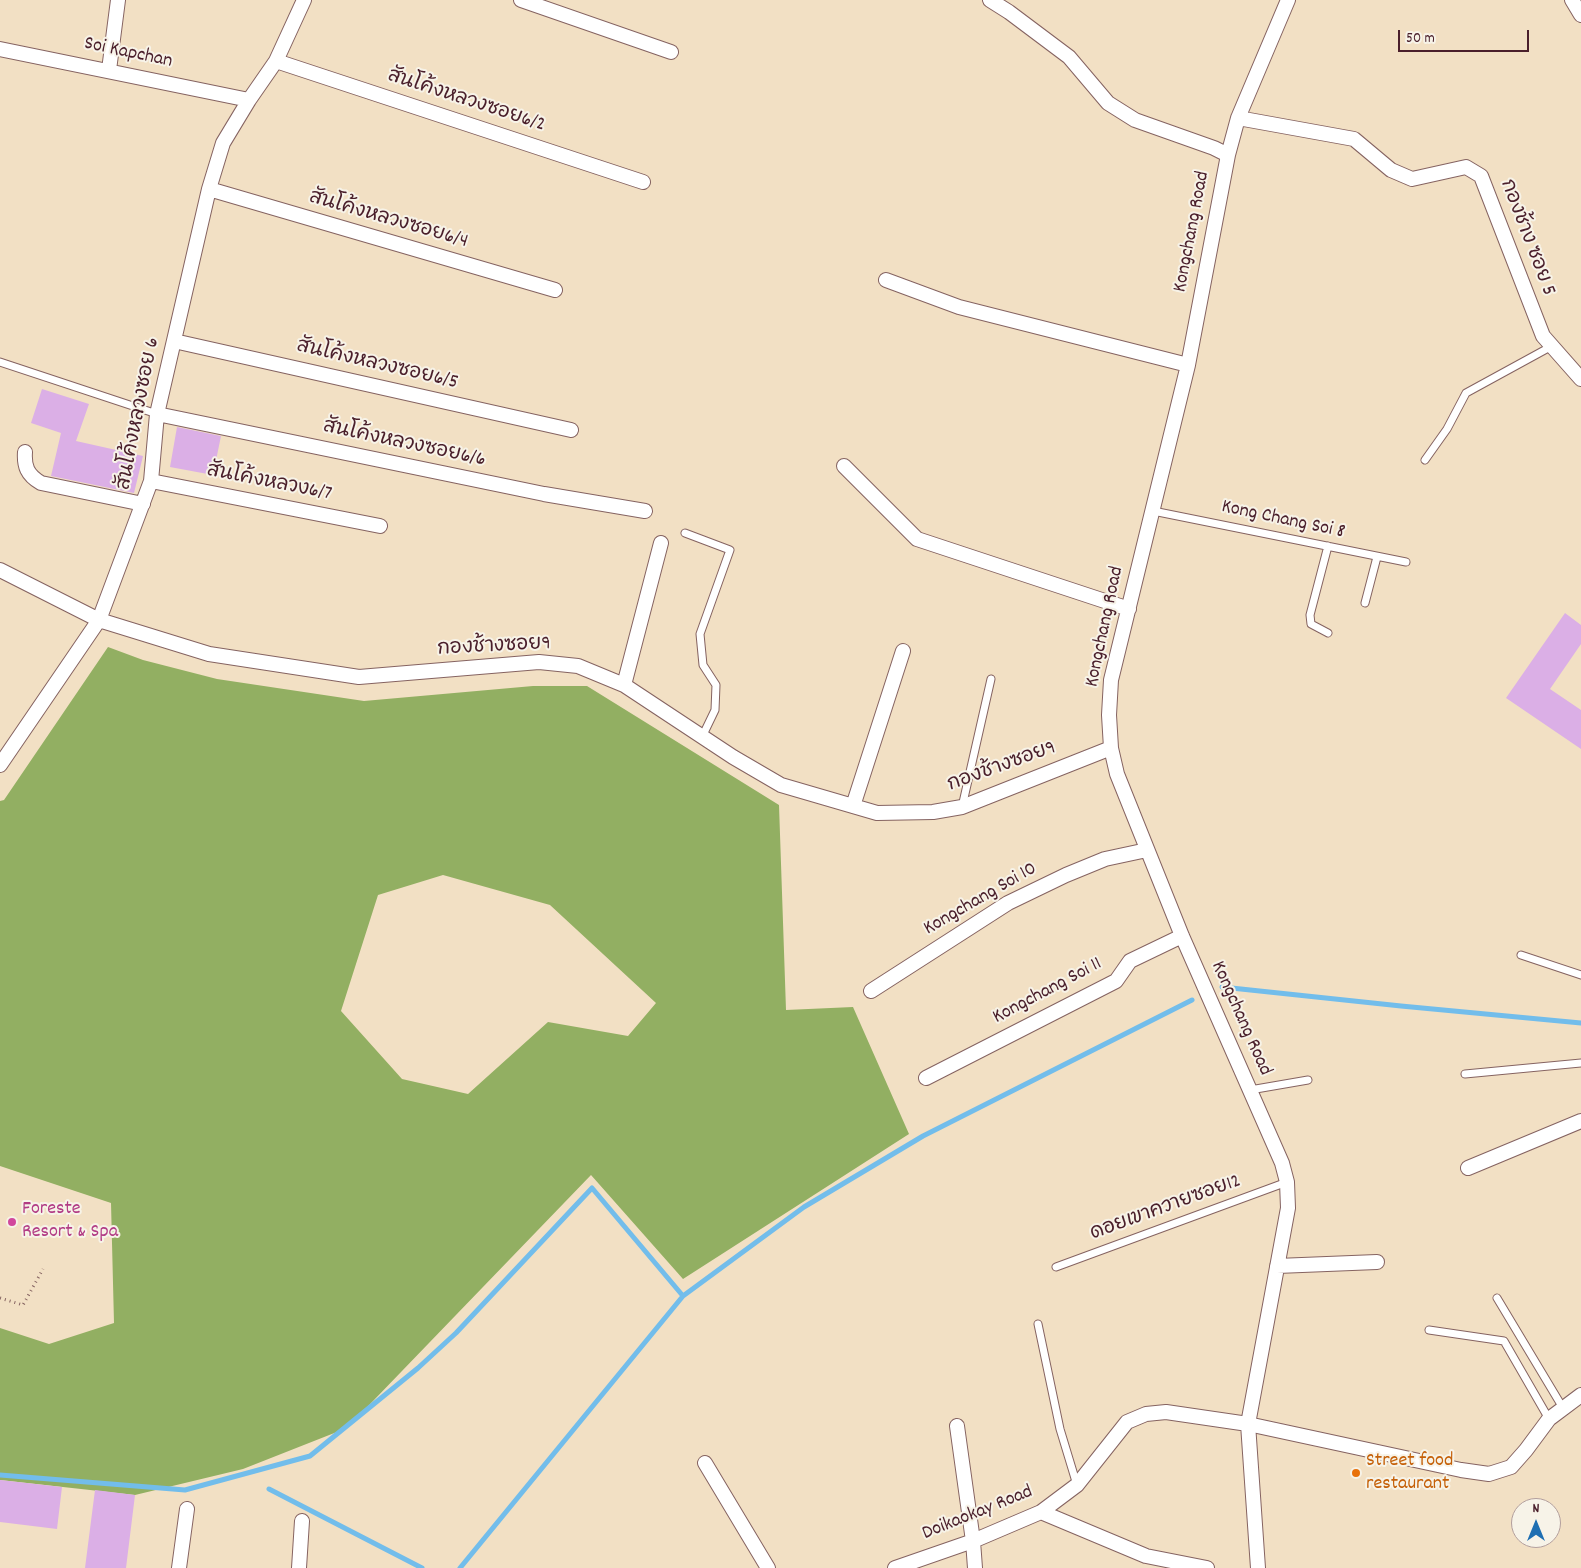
<!DOCTYPE html>
<html>
<head>
<meta charset="utf-8">
<style>
  body { margin:0 }
  #map { position:relative; width:1581px; height:1568px; overflow:hidden; background:#f2e0c4; font-family:Dekko,sans-serif }
  canvas { display:block }
  .north { position:absolute; left:1511px; top:1498px; width:50px; height:50px; box-sizing:border-box; background:#f7f3e8; border:1px solid #b29e9c; border-radius:50%; rotate:0deg; font-size:14px; font-weight:700; line-height:20px; text-align:center; color:#4a1f2b }
  .north::after { content:''; display:block; margin:auto; width:18px; height:22px; background:#1f6fb2; clip-path:polygon(50% 0,100% 100%,50% 72%,0 100%) }
  .scale { position:absolute; left:1398px; top:30px; width:131px; height:22px; box-sizing:border-box; border:2px solid #4a1f2b; border-top:0; padding-left:6px; font-size:15px; line-height:18px; white-space:nowrap; color:#4a1f2b; -webkit-text-stroke:4px #f7f3e8; paint-order:stroke }
</style>
</head>
<body>
<div id="map">
<canvas width="1581" height="1568"></canvas>
<div class="north">N</div>
<div class="scale">50 m</div>
</div>
<script>
const g = document.querySelector('canvas').getContext('2d');
g.lineJoin = 'round';
function fillPath(path, color) {
  g.fillStyle = color;
  g.fill(path, 'evenodd');
}
function strokePath(path, color, width, dash) {
  g.strokeStyle = color;
  g.lineWidth = width;
  g.lineCap = dash ? 'butt' : 'round';
  g.setLineDash(dash || []);
  g.stroke(path);
}
function write(font, color, halo, rows, align = 'center') {
  g.font = font + ' Dekko,"Playpen Sans Thai",sans-serif';
  g.lineWidth = 4;
  g.setLineDash([]);
  g.textBaseline = 'middle';
  g.strokeStyle = halo;
  g.fillStyle = color;
  for (const [text, x, y, turn = 0] of rows) {
    g.save();
    g.translate(x, y);
    g.rotate((+turn || 0) * Math.PI / 180);
    g.textAlign = isNaN(turn) ? turn : align;
    if (halo) g.strokeText(text, 0, 0);
    g.fillText(text, 0, 0);
    g.restore();
  }
}
fillPath(new Path2D(`
  M108 647 143 660 217 679 364 701 533 686H587L779 805 786 1010 853 1007 909 1134 683 1279 591 1175 347 1428 243 1469 135 1495 0 1480V1328L49 1344 114 1323 111 1203 0 1166V801L4 800ZM443 875 550 905 656 1003 628 1036 548 1022 468 1094 402 1079 341 1011 378 895Z`), '#92af62');
strokePath(new Path2D(`
  M1222 987 1401 1006 1581 1023
  M0 1475 185 1490 310 1456 418 1368 456 1333 592 1188 683 1296
  M269 1489 422 1568
  M460 1568 683 1296 804 1207 923 1136 1192 1000`), '#72bdeb', 5);
fillPath(new Path2D(`
  M42 389 89 404 76 441 143 456 134 493 51 476 61 433 31 423Z
  M177 427 221 436 213 475 170 467Z
  M1565 613 1581 625V644L1550 689 1581 710V749L1506 698Z
  M0 1480 62 1487 57 1529 0 1522Z
  M95 1490 135 1495 126 1568H85Z`), '#dbafe6');
const lane = new Path2D(`
  M0 362 157 414
  M1425 460 1447 429 1466 393 1552 346
  M1153 511 1406 562
  M685 533 730 550 700 634 703 665 716 685 715 710 702 737
  M1328 546 1310 615 1311 624 1328 633
  M1365 603 1377 557
  M962 807 991 679
  M1521 955 1581 975
  M1465 1074 1581 1063
  M1250 1090 1308 1080
  M1056 1267 1287 1182
  M1497 1298 1563 1408
  M1038 1324 1060 1429 1077 1485
  M1429 1330 1504 1341 1549 1419`);
const street = new Path2D(`
  M521 0 671 52
  M990 0 1009 12 1069 57 1108 103 1135 120 1214 148 1228 155
  M1572 0 1581 15
  M0 49 249 100
  M276 61 643 182
  M109 70 118 0
  M1238 118 1354 139 1391 170 1412 179 1466 167 1481 176 1543 336 1581 379
  M209 189 555 290
  M886 280 959 307 1188 365
  M174 341 571 430
  M157 414 544 494 645 511
  M25 452C24 466 27 475 41 483L143 504
  M844 466 917 539 1129 609
  M151 481 380 526
  M0 570 99 620 209 654 359 677 539 662 578 666 624 685 733 757 781 785 877 813 933 812 962 807 1111 748
  M624 685 661 543
  M0 765 99 620 151 481 157 414 209 189 223 143 249 100 276 61 304 0
  M853 806 903 651
  M871 991 1008 903 1066 875 1105 859 1147 850
  M926 1078 1116 981 1130 961 1182 936
  M1468 1168 1581 1121
  M1277 1266 1377 1262
  M957 1426 973 1541 975 1568
  M705 1463 768 1568
  M1041 1512 1146 1556 1207 1568
  M179 1568 187 1509
  M299 1568 302 1521
  M895 1568 973 1541 1041 1512 1077 1485 1127 1422 1146 1414 1166 1412 1248 1424 1461 1470 1489 1474 1511 1467 1526 1450 1549 1419 1581 1395
  M1258 1568 1248 1424 1288 1208 1287 1182 1282 1163 1182 936 1117 774 1111 748 1109 715 1111 680 1188 365 1228 155 1238 118 1288 0`);
strokePath(lane, '#856361', 9);
strokePath(street, '#856361', 16);
strokePath(new Path2D(`
  M0 1298 23 1305 43 1269`), '#856361', 3, [1, 4]);
strokePath(lane, '#fff', 7);
strokePath(street, '#fff', 14);
for (const [x, y, r, color] of [
  [12,1222,5,"#d1479c"],
  [1356,1473,5,"#e8710a"]
]) {
  const dot = new Path2D();
  dot.arc(x, y, r, 0, 2 * Math.PI);
  g.fillStyle = color;
  g.fill(dot);
  strokePath(dot, '#f7f3e8', 2);
}
write('20px', '#4a1f2b', '#f7f3e8', [
  ["Soi Kapchan",128,54,12],
  ["สันโค้งหลวงซอย6/2",466,102,18],
  ["สันโค้งหลวงซอย6/4",388,221,16],
  ["Kongchang Road",1193,232,-79],
  ["กองช้าง ซอย 5",1526,238,69],
  ["สันโค้งหลวงซอย6/5",377,366,13],
  ["สันโค้งหลวงซอย 6",140,414,-79],
  ["สันโค้งหลวงซอย6/6",404,445,12],
  ["สันโค้งหลวง6/7",269,484,11],
  ["Kong Chang Soi 8",1283,521,12],
  ["Kongchang Road",1106,627,-78],
  ["กองช้างซอย9",494,648,-3],
  ["กองช้างซอย9",1002,768,-20],
  ["Kongchang Soi 10",981,900,-30],
  ["Kongchang Soi 11",1048,992,-28],
  ["Kongchang Road",1240,1019,66],
  ["ดอยเขาควายซอย12",1166,1209,-20],
  ["Doikaokay Road",978,1514,-22]
]);
write('20px', '#b23c85', '#f7f3e8', [
  ["Foreste",22,1210],
  ["Resort & Spa",22,1233]
], 'left');
write('20px', '#c56008', '#f7f3e8', [
  ["Street food",1366,1462],
  ["restaurant",1366,1485]
], 'left');
</script>
</body>
</html>
